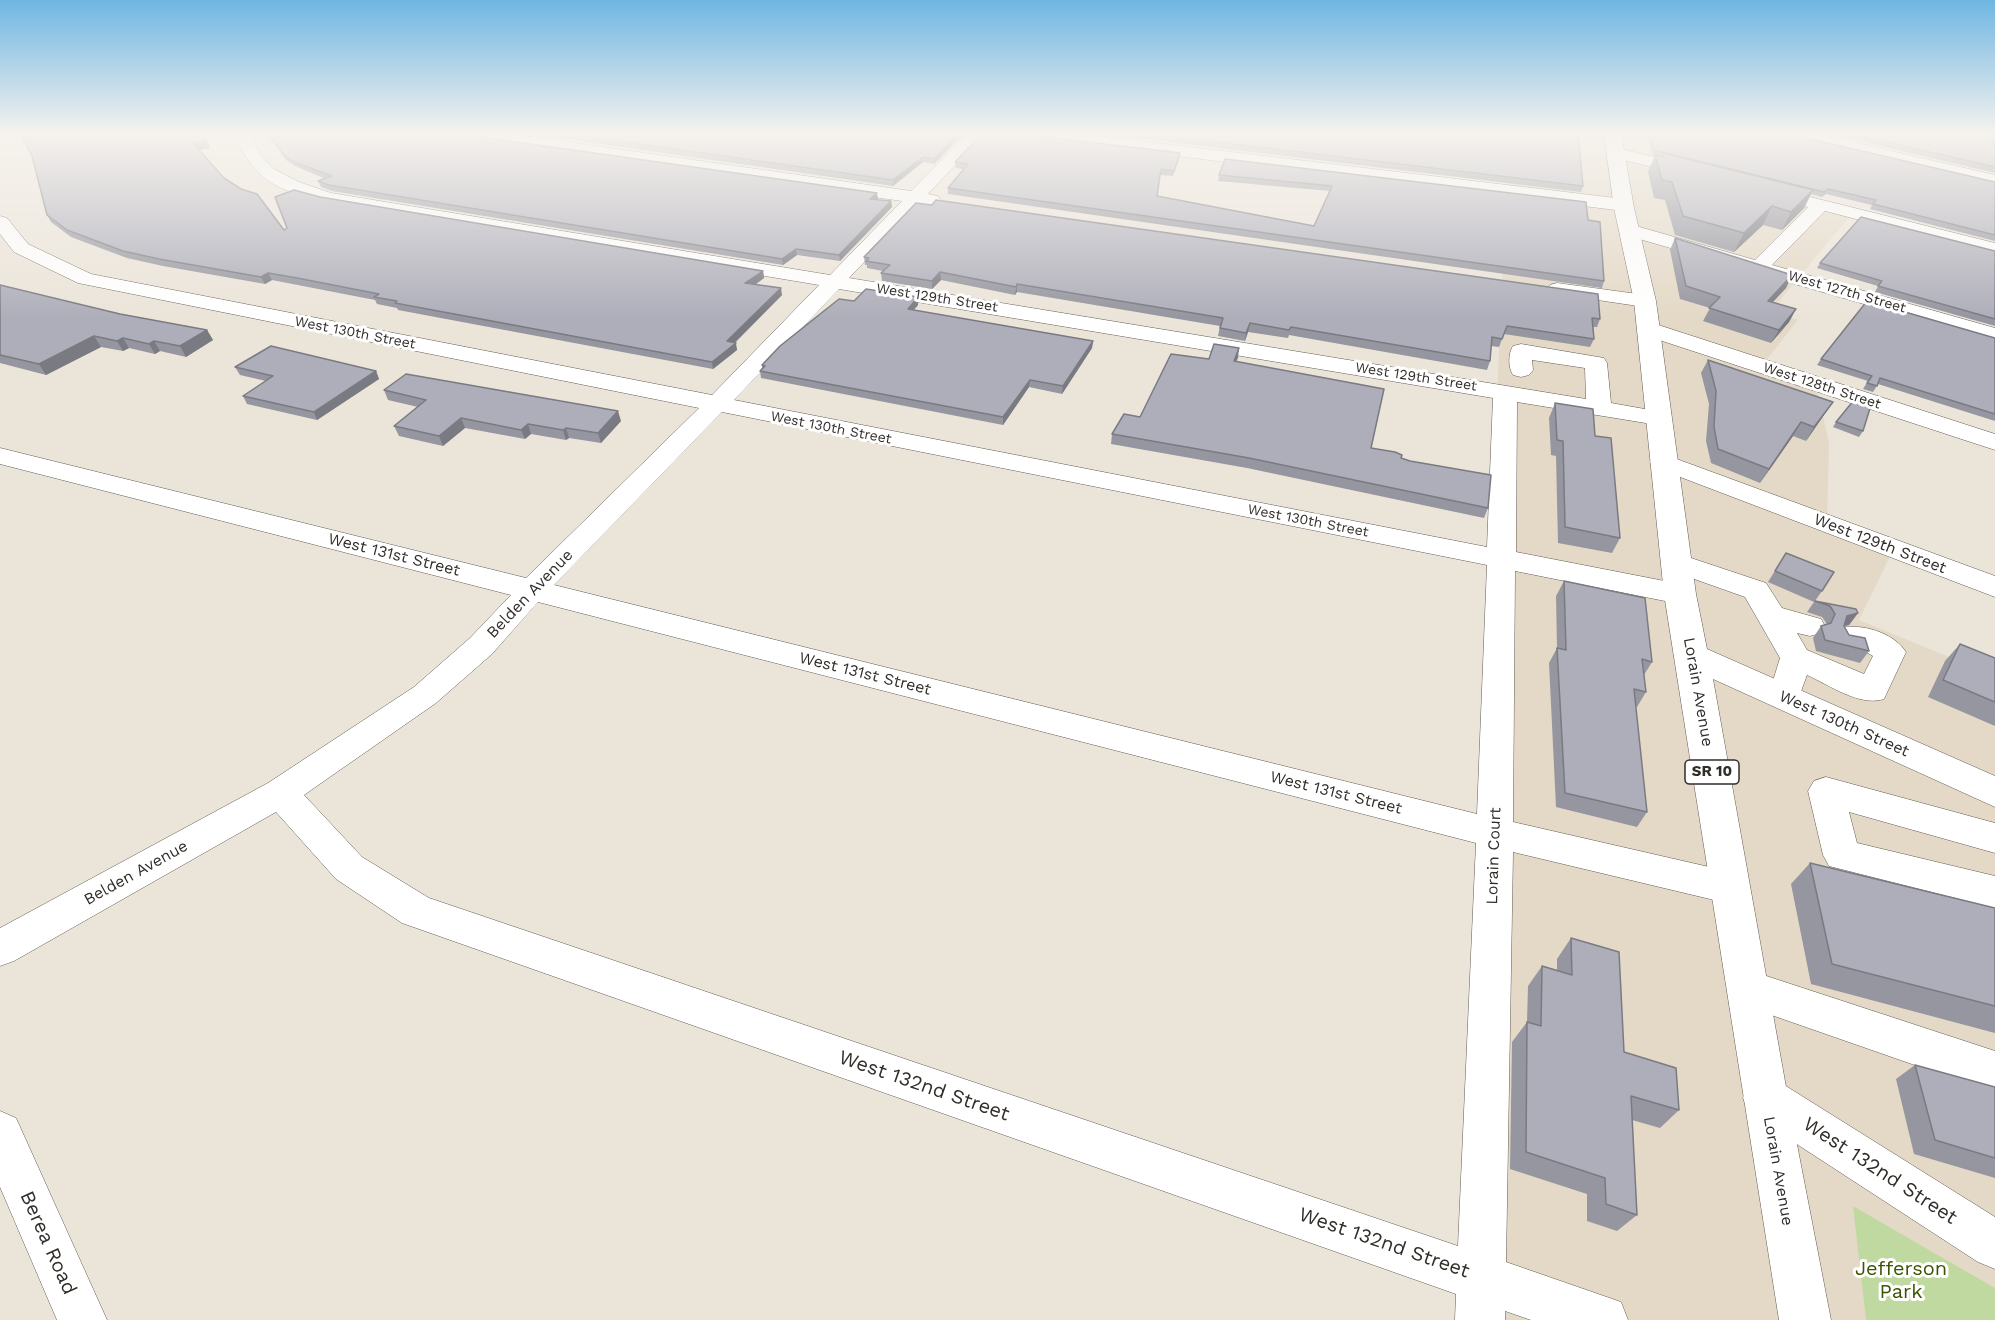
<!DOCTYPE html>
<html>
<head>
<meta charset="utf-8">
<style>
  body { margin:0 }
  canvas { display:block; background:#ebe4d9 }
</style>
</head>
<body>
<canvas width="1995" height="1320"></canvas>
<script>
const g = document.querySelector('canvas').getContext('2d');
g.lineJoin = 'round';
function fillPath(path, color) {
  g.fillStyle = color;
  g.fill(path, 'evenodd');
}
function strokePath(path, color, width, dash) {
  g.strokeStyle = color;
  g.lineWidth = width;
  g.lineCap = dash ? 'butt' : 'round';
  g.setLineDash(dash || []);
  g.stroke(path);
}
function write(font, color, halo, rows, align = 'center') {
  g.font = font + ' "Work Sans",sans-serif';
  g.lineWidth = 6;
  g.setLineDash([]);
  g.textBaseline = 'middle';
  g.strokeStyle = halo;
  g.fillStyle = color;
  for (const [text, x, y, turn = 0] of rows) {
    g.save();
    g.translate(x, y);
    g.rotate((+turn || 0) * Math.PI / 180);
    g.textAlign = isNaN(turn) ? turn : align;
    if (halo) g.strokeText(text, 0, 0);
    g.fillText(text, 0, 0);
    g.restore();
  }
}
fillPath(new Path2D(`
  M1509 133H1724L1720 176 1854 211 1771 311 1798 320 1764 363 1815 380 1829 443 1827 523 1894 548 1859 620 1995 676V1288L1854 1207 1866 1320H1467L1497 395Z`), '#e4d9c7');
fillPath(new Path2D(`
  M1853 1206 1995 1288V1320H1866Z`), '#c0d9a0');
const minor = new Path2D(`
  M232 133H248L262 157 274 169 299 182 331 193 830 275 902 201 469 138 461 133H505L911 191 968 133H985L928 194 938 196 941 200 938 204H919L849 278 1586 399 1585 368 1532 360 1533 370 1529 375 1521 377 1513 375C1508 367 1508 354 1513 346L1521 344 1604 358 1607 363 1611 403 1667 413 1670 418 1667 423 1658 425 1517 402 1516 552 1680 584 1690 587 1695 594 1690 601 1680 604 1515 571 1513 822 1731 872 1744 876 1750 888 1744 900 1731 904 1513 852 1506 1262 1621 1302 1628 1320H1531L1505 1311V1320H1455L1456 1294 402 923 336 879 276 812 14 961 0 966V928L268 783 414 687 470 638 511 595 0 464V448L526 578 699 408 78 283 14 252 0 234V216L7 218 28 244 91 274 712 395 819 285 323 202C270 187 258 181 232 133ZM839 289 1493 398 1487 547 734 400ZM722 412 1487 565 1477 814 554 585ZM538 602 1476 843 1458 1246 429 898 362 857 304 795 436 703 492 654Z
  M1022 133H1073L1624 199 1630 201 1633 205 1630 209 1624 211 1030 138Z
  M1783 133H1814L1995 175V185L1791 138Z
  M1617 148 1700 168 1703 172 1700 176 1694 177 1611 157 1609 153Z
  M1766 186 1995 243V255L1825 211 1772 265 1995 328V342L1622 234 1619 230 1622 226 1629 224 1755 260 1808 207 1760 195 1757 191 1760 187Z
  M1557 283 1645 295 1652 297 1656 301 1652 305 1645 307 1550 293 1547 289 1550 285Z
  M1649 322 1995 434V450L1641 334 1638 329 1641 324Z
  M1663 454 1995 576V597L1654 467 1650 462 1654 457Z
  M1676 553 1766 583 1782 608 1821 619 1825 626 1821 633 1810 636 1797 633 1807 650 1864 674 1873 656 1859 648 1841 644 1837 636 1841 628C1862 623 1894 633 1906 652L1884 699C1860 707 1829 685 1807 675L1796 705 1784 709 1772 705 1768 697 1780 658 1745 597 1666 569 1662 562 1666 555Z
  M1826 777 1995 823V853L1849 812 1857 843 1995 876V908L1829 866 1823 855 1808 791 1814 781Z
  M1748 970 1995 1051V1093L1734 1002 1727 989 1734 976Z
  M1765 1076 1781 1083 1995 1217V1269L1978 1262 1749 1113 1743 1098 1749 1083Z
  M0 1111 16 1118 107 1320H57L0 1187Z`);
const major = new Path2D(`
  M1604 133H1621L1634 208 1656 301 1696 594 1707 649 1995 776V807L1713 679 1788 1098 1831 1320H1779L1664 594 1634 301 1614 208Z`);
strokePath(minor, '#635c53', 1);
strokePath(major, '#635c53', 1);
fillPath(minor, '#fff');
fillPath(major, '#fff');
fillPath(new Path2D(`
  M266 133H464L467 135 878 199 877 200 891 201 892 207 840 261 797 255 783 265 332 191 321 187 318 181 326 179 295 166 286 160Z
  M524 133H965L934 164 923 162 893 186Z
  M1095 133H1578L1583 186 1581 192Z
  M1647 133H1790L1793 135 1995 182V241L1870 209 1872 205 1826 194 1822 197 1811 194 1804 208 1782 230 1763 225 1734 252 1675 235 1665 200 1654 198 1648 172 1655 155 1652 154Z
  M1825 133H1995V173Z
  M1030 135 1179 159 1173 176 1160 175 1157 196 1314 226 1330 191 1218 181 1219 175 1225 159 1588 220 1604 281 1602 288 948 194V188L964 169 956 168 955 162Z
  M207 141 210 148 200 150 224 178 284 230 287 228 320 197 763 271 764 278 755 285 782 295 735 343 737 350 713 369 398 310 397 308 377 304 375 300 272 280 265 284 163 266 127 258 71 237 51 222 47 215Z
  M916 203 1600 319 1597 327H1593L1594 339 1590 347 1504 334 1499 347 1491 346 1490 361 1487 370 1289 335 1288 338 1248 332 1245 341 1218 336 1220 326 1017 292 1015 295 941 280 932 289 882 281 881 273 883 271 867 268V265H865L864 257Z
  M1675 238 1792 275 1786 288 1772 302 1796 309 1789 322 1771 343 1703 321 1710 308 1680 299 1670 250Z
  M1995 251V326L1875 292 1878 286 1817 268 1820 263Z
  M0 285 120 314 207 330 213 340 186 357 160 351 155 354 129 348 123 351 101 347 46 375 0 363Z
  M918 297V305L914 310 1093 341 1092 348 1062 394 1029 387 1003 425 761 378 760 371 762 368V365L854 301Z
  M1995 338V421L1878 384 1873 392 1863 389 1868 381 1817 365 1821 359Z
  M1239 348 1236 361 1371 448 1401 458 1488 508 1484 518 1247 468 1111 444 1112 434 1140 417 1209 359Z
  M1708 360 1824 415 1806 441 1793 436 1760 483 1711 463 1706 441 1709 404 1701 373Z
  M235 367 376 371 379 379 317 420 247 404 243 396 266 381 240 375Z
  M384 390 621 421 601 443 569 438 566 440 531 434 525 439 465 428 443 446 399 436 394 426 418 407 388 400Z
  M1555 403 1595 436 1620 538 1612 553 1558 543 1556 456 1551 455 1549 418Z
  M1836 422 1863 431 1859 437 1833 427Z
  M1786 553 1822 591 1815 601 1858 613 1849 625 1844 626 1849 635 1869 651 1860 663 1816 651 1813 638 1821 626 1827 624 1822 617 1807 612 1814 602 1768 582Z
  M1564 581 1652 662 1644 675 1646 692 1637 707 1635 706 1647 812 1637 827 1556 807 1549 663 1557 648 1556 596Z
  M1960 644 1995 658V726L1928 697 1945 661Z
  M1810 863 1995 908V1033L1811 984 1791 884Z
  M1571 938 1624 1052 1679 1110 1660 1128 1632 1120 1637 1215 1617 1231 1587 1221V1194L1510 1169 1512 1042 1527 1022 1528 986 1542 966 1557 970V959Z
  M1915 1065 1995 1087V1178L1914 1154 1896 1079Z`), '#9696a0');
fillPath(new Path2D(`
  M959 133H965L934 164V159Z
  M207 141 210 148 198 150 194 144Z
  M1180 153 1179 159 1173 176 1174 171Z
  M923 157V162L893 186V180Z
  M1813 190 1804 208 1782 230 1791 212Z
  M877 193 878 199 871 204 870 199Z
  M891 201 892 207 840 261 839 255Z
  M1772 206 1763 225 1734 252 1744 233Z
  M796 249 797 255 783 265 782 259Z
  M763 271 764 278 746 291 745 283Z
  M940 272 941 280 932 289V281Z
  M268 273 272 280 265 284 261 277Z
  M1792 275 1786 288 1762 314 1768 301Z
  M1017 284V292L1015 295 1016 287Z
  M781 288 782 295 730 347 736 343 737 350 713 369 712 362 727 341Z
  M918 297V305L908 316V309Z
  M1796 309 1789 322 1771 343 1779 330Z
  M1250 323 1248 332 1245 341 1246 333Z
  M207 330 213 340 186 357 180 346Z
  M94 336 101 347 46 375 39 364Z
  M123 338 129 348 123 351 117 341Z
  M154 341 160 351 155 354 149 344Z
  M1093 341 1092 348 1062 394 1063 386Z
  M1239 348 1238 358 1232 370 1234 361Z
  M376 371 379 379 317 420 314 412Z
  M1030 380 1029 387 1003 425V417Z
  M1833 402 1806 441 1814 427Z
  M618 411 621 421 601 443 598 433Z
  M461 418 465 428 443 446 439 436Z
  M1801 422 1793 436 1760 483 1769 469Z
  M528 424 531 434 525 439 521 430Z
  M566 428 569 438 566 440 563 430Z
  M1858 613 1849 625 1839 627 1847 616Z`), '#7a7a82');
const building = new Path2D(`
  M20 133H202L207 141 194 144 224 178 241 189 257 194 284 230 287 228 275 197 294 190 320 197 763 271 745 283 781 288 727 341 736 343 712 362 395 303 397 301 374 297 379 294 297 278 268 273 261 277 159 259 123 251 67 230 47 215 32 156Z
  M268 133H464L467 135 877 193 870 199 891 201 839 255 796 249 782 259 329 185 318 181 332 176 292 161 284 155Z
  M561 133H959L934 159 923 157 893 180Z
  M983 133H1028L1030 135 1180 153 1174 171 1161 169 1157 196 1314 226 1332 186 1219 175 1225 159 1586 202 1588 220 1600 222 1604 281 948 188 968 164 955 162Z
  M1141 133H1578L1583 186Z
  M1650 133H1790L1793 135 1995 182V235L1873 204 1876 200 1828 189 1824 192 1654 150Z
  M1848 133H1995V167Z
  M1663 153 1813 190 1791 212 1772 206 1744 233 1683 216 1672 182 1662 180 1655 155 1664 157Z
  M936 200 1598 294 1600 319 1592 318 1594 339 1507 326 1502 339 1492 337 1490 361 1291 327 1289 330 1250 323 1246 333 1220 328 1223 318 1017 284 1016 287 940 272 932 281 881 273 890 265 866 261 869 258 864 257 916 203 932 205Z
  M1861 217 1995 251V319L1878 286 1882 281 1820 263Z
  M1675 238 1792 275 1768 301 1796 309 1779 330 1709 308 1720 297 1686 286Z
  M0 285 120 314 207 330 180 346 154 341 149 344 123 338 117 341 94 336 39 364 0 355Z
  M866 289 918 297 908 309 1093 341 1063 386 1030 380 1003 417 760 371 765 366 762 365 780 346 839 299 854 301Z
  M1867 301 1995 338V414L1880 378 1877 386 1867 383 1872 376 1821 359Z
  M1214 344 1239 348 1234 361 1384 389 1371 448 1395 452 1402 455 1401 458 1410 461 1491 475 1488 508 1249 458 1112 434 1124 414 1140 417 1171 354 1209 359Z
  M271 346 376 371 314 412 243 396 273 376 235 367Z
  M1708 360 1833 402 1814 427 1801 422 1769 469 1718 449 1714 427 1716 391Z
  M406 374 618 411 598 433 566 428 563 430 528 424 521 430 461 418 439 436 394 426 426 400 384 390Z
  M1854 400 1871 405 1863 431 1836 422Z
  M1555 403 1593 409 1595 436 1611 438 1620 538 1565 527 1563 441 1557 440Z
  M1786 553 1834 572 1822 591 1775 571Z
  M1564 581 1645 598 1652 662 1642 659 1646 692 1634 689 1647 812 1565 793 1557 648 1566 650Z
  M1815 601 1856 609 1858 613 1847 616 1844 626 1849 635 1865 638 1869 651 1825 640 1821 626 1831 623 1835 614 1830 606Z
  M1960 644 1995 658V702L1943 680Z
  M1810 863 1995 908V1006L1832 964Z
  M1571 938 1619 952 1624 1052 1676 1068 1679 1110 1631 1096 1637 1215 1606 1204 1605 1178 1526 1152 1527 1022 1541 1026 1542 966 1572 975Z
  M1915 1065 1995 1087V1158L1935 1140Z`);
fillPath(building, '#aeaeba');
strokePath(building, '#7a7a82', 1.5);
const sky = g.createLinearGradient(0, 0, 0, 318);
sky.addColorStop(0, '#6fb6e3');
sky.addColorStop(0.42, '#f6f3ee');
sky.addColorStop(1, '#f6f3ee00');
g.fillStyle = sky;
g.fillRect(0, 0, 1995, 318);
write('14px', '#312e2a', '#fff', [
  ["West 127th Street",1847,292,16],
  ["West 129th Street",937,298,9],
  ["West 130th Street",355,333,11],
  ["West 129th Street",1416,377,9],
  ["West 128th Street",1822,386,18],
  ["West 130th Street",831,428,11],
  ["West 130th Street",1308,521,11]
]);
for (const [x, y, w] of [
  [1712,772,54]
]) {
  const box = new Path2D();
  box.roundRect(x - w / 2, y - 12, w, 24, 4.5);
  g.fillStyle = '#fff';
  g.fill(box);
  strokePath(box, '#312e2a', 1.5);
}
write('bold 15px', '#312e2a', null, [
  ["SR 10",1712,772]
]);
write('16px', '#312e2a', '#fff', [
  ["West 129th Street",1880,544,21],
  ["West 131st Street",394,555,14],
  ["Belden Avenue",530,594,-46],
  ["West 131st Street",865,674,14],
  ["Lorain Avenue",1698,692,80],
  ["West 130th Street",1844,724,24],
  ["West 131st Street",1336,793,14],
  ["Lorain Court",1494,856,-88],
  ["Belden Avenue",136,873,-29],
  ["Lorain Avenue",1778,1171,80]
]);
write('20px', '#312e2a', '#fff', [
  ["West 132nd Street",924,1086,19],
  ["West 132nd Street",1880,1171,33],
  ["Berea Road",48,1243,66],
  ["West 132nd Street",1384,1243,19]
]);
write('20px', '#3a5401', '#fff', [
  ["Jefferson",1901,1269],
  ["Park",1901,1292]
]);
</script>
</body>
</html>
